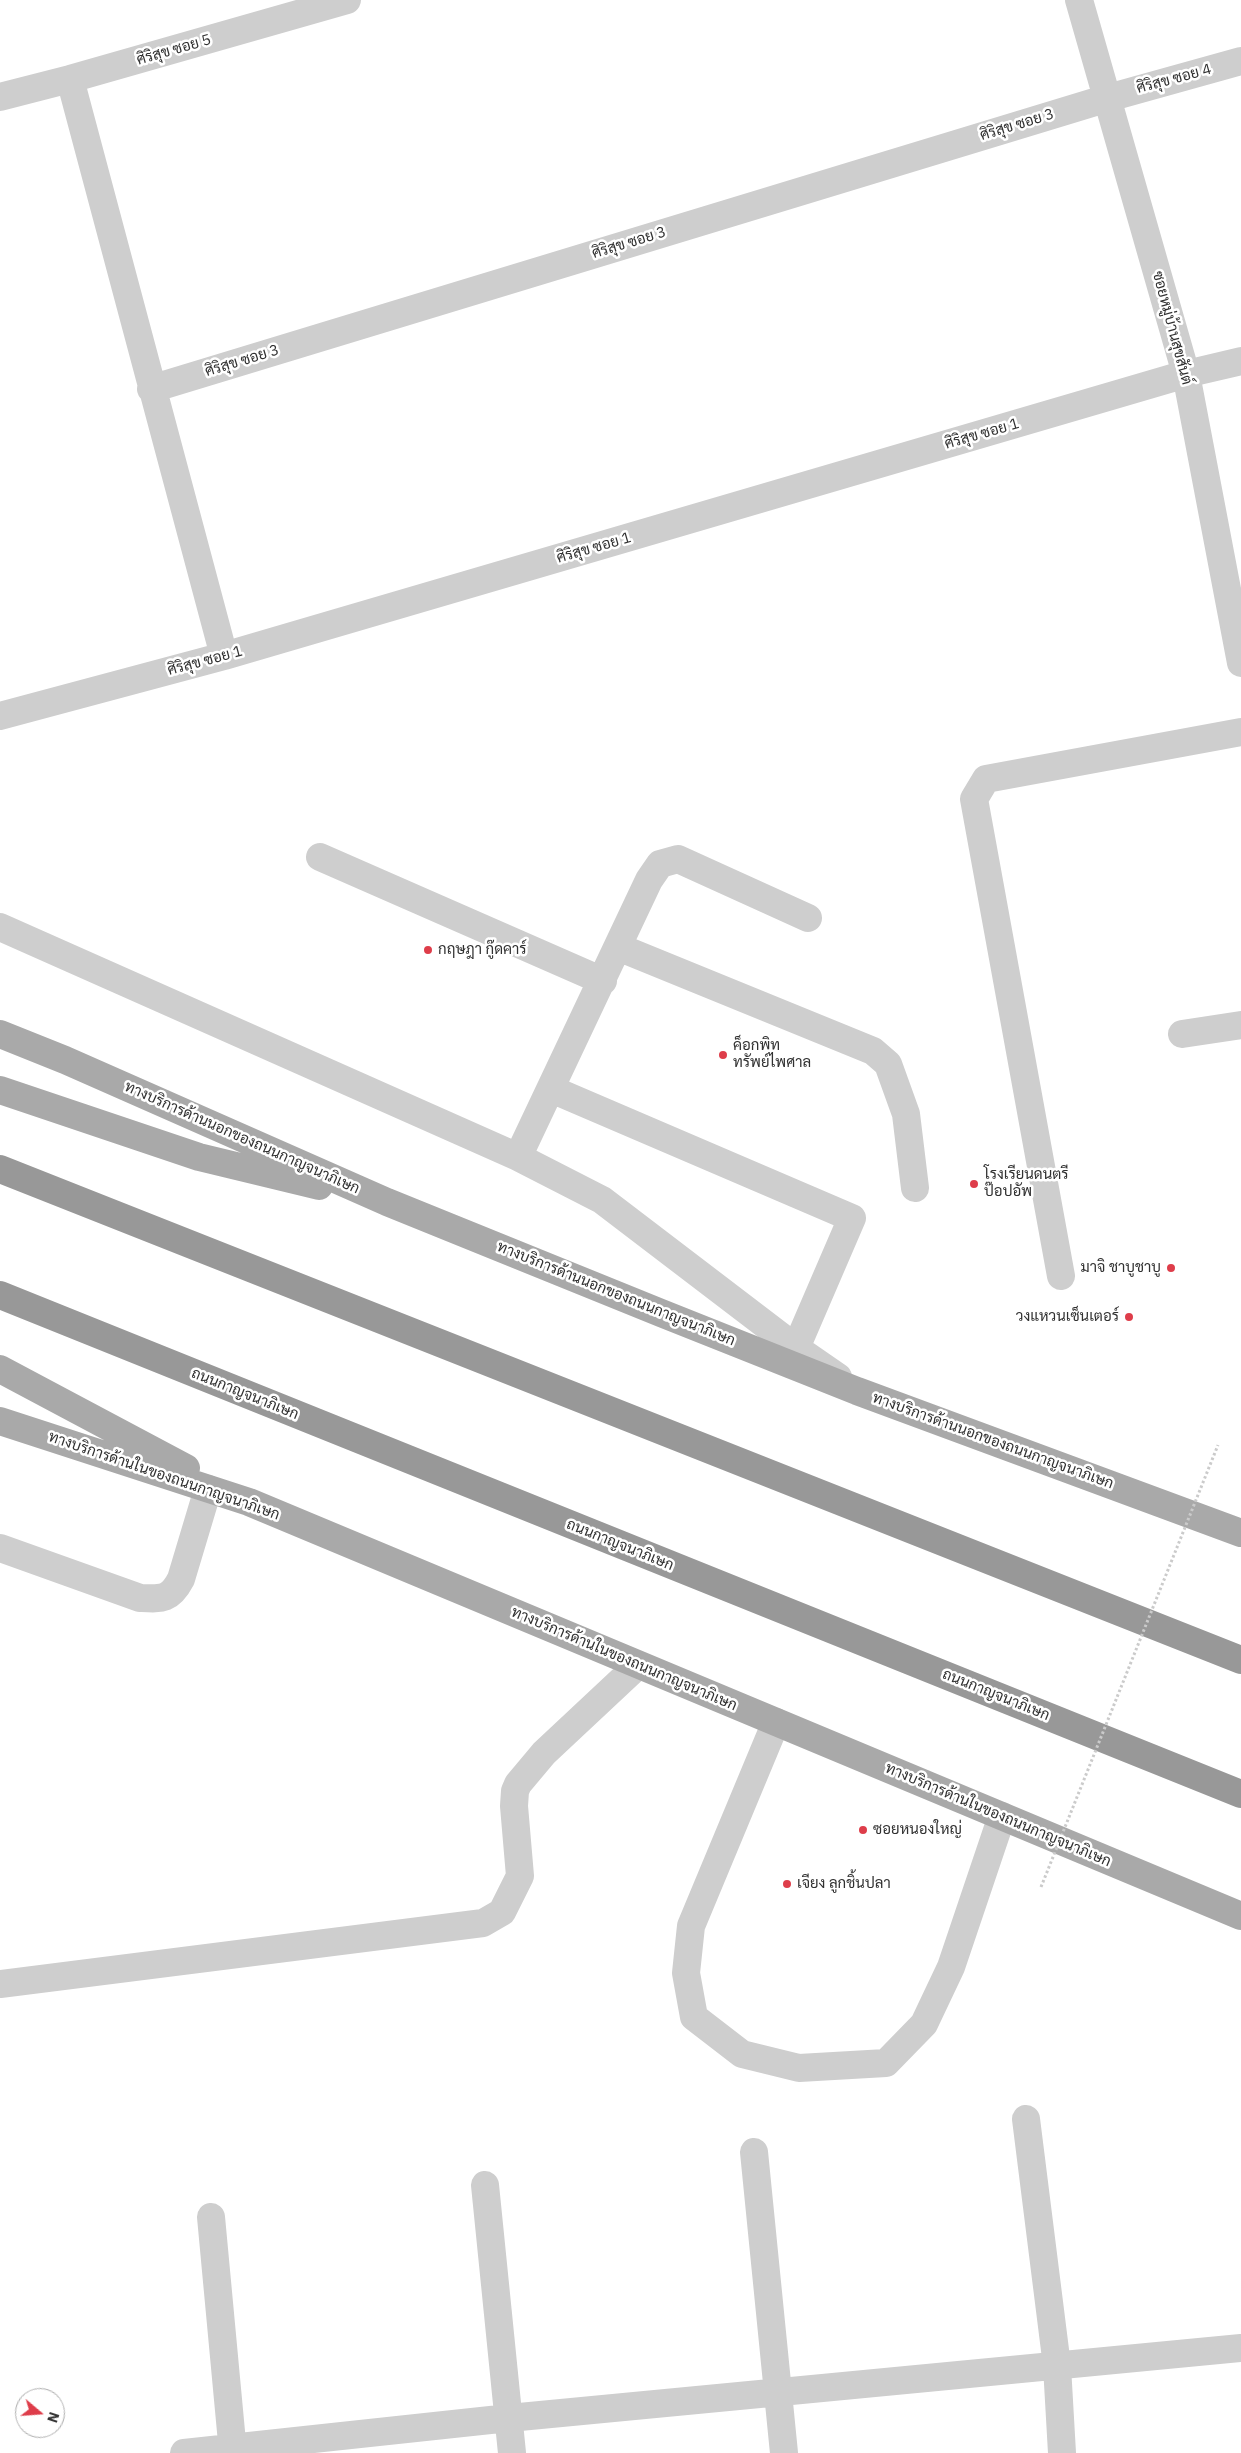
<!DOCTYPE html>
<html>
<head>
<meta charset="utf-8">
<style>
  body { margin:0 }
  #map { position:relative; width:1241px; height:2453px; overflow:hidden; background:#fff; font-family:"IBM Plex Sans",sans-serif }
  canvas { display:block }
  .north { position:absolute; left:15px; top:2388px; width:50px; height:50px; box-sizing:border-box; background:#fff; border:1px solid #adadad; border-radius:50%; rotate:108deg; font-size:14px; font-weight:700; line-height:20px; text-align:center; color:#313131 }
  .north::after { content:''; display:block; margin:auto; width:18px; height:22px; background:#de3d4a; clip-path:polygon(50% 0,100% 100%,50% 72%,0 100%) }
</style>
</head>
<body>
<div id="map">
<canvas width="1241" height="2453"></canvas>
<div class="north">N</div>
</div>
<script>
const g = document.querySelector('canvas').getContext('2d');
g.lineJoin = 'round';
function strokePath(path, color, width, dash) {
  g.strokeStyle = color;
  g.lineWidth = width;
  g.lineCap = dash ? 'butt' : 'round';
  g.setLineDash(dash || []);
  g.stroke(path);
}
function write(font, color, halo, rows, align = 'center') {
  g.font = font + ' "IBM Plex Sans",Sarabun,sans-serif';
  g.lineWidth = 5;
  g.setLineDash([]);
  g.textBaseline = 'middle';
  g.strokeStyle = halo;
  g.fillStyle = color;
  for (const [text, x, y, turn = 0] of rows) {
    g.save();
    g.translate(x, y);
    g.rotate((+turn || 0) * Math.PI / 180);
    g.textAlign = isNaN(turn) ? turn : align;
    if (halo) g.strokeText(text, 0, 0);
    g.fillText(text, 0, 0);
    g.restore();
  }
}
strokePath(new Path2D(`
  M1079 0 1186 374 1241 663
  M70 79 224 656
  M0 97 70 79 347 0
  M151 389 1108 98 1241 61
  M0 716 224 656 1186 374 1241 361
  M320 857 603 981
  M0 927 518 1157 602 1200 796 1348 838 1377
  M618 947 873 1051 888 1064 906 1114 915 1188
  M1182 1034 1241 1025
  M551 1089 852 1218 796 1348
  M518 1157 649 880 660 864 678 859 808 918
  M1061 1276 974 799 986 779 1241 732
  M0 1548 140 1598C162 1599 170 1600 181 1579L208 1489
  M776 1722 691 1926 686 1973 694 2017 742 2054 799 2068 886 2063 924 2024 951 1967 1002 1816
  M0 1984 483 1923 502 1912 520 1876 514 1806 515 1791 518 1784 544 1753 638 1665
  M1026 2119 1057 2366 1062 2453
  M754 2152 784 2453
  M485 2185 512 2453
  M211 2217 233 2453
  M184 2453 509 2418 1241 2348`), '#cecece', 28);
strokePath(new Path2D(`
  M0 1034 65 1060 387 1202 661 1313 857 1391 1241 1533
  M0 1090 199 1157 319 1186
  M0 1369 186 1468
  M0 1421 249 1502 1241 1916`), '#a9a9a9', 28);
strokePath(new Path2D(`
  M0 1169 1241 1660
  M0 1295 1241 1794`), '#989898', 28);
strokePath(new Path2D(`
  M1041 1887 1218 1445`), '#cbcbcb', 3, [2.5, 2.5]);
for (const [x, y, r, color] of [
  [428,950,5,"#de3d4a"],
  [723,1055,5,"#de3d4a"],
  [974,1184,5,"#de3d4a"],
  [1171,1268,5,"#de3d4a"],
  [1129,1317,5,"#de3d4a"],
  [863,1830,5,"#de3d4a"],
  [787,1884,5,"#de3d4a"]
]) {
  const dot = new Path2D();
  dot.arc(x, y, r, 0, 2 * Math.PI);
  g.fillStyle = color;
  g.fill(dot);
  strokePath(dot, '#fff', 2);
}
write('15px', '#313131', '#fff', [
  ["ศิริสุข ซอย 5",174,50,-16],
  ["ศิริสุข ซอย 4",1174,79,-15],
  ["ศิริสุข ซอย 3",1017,125,-17],
  ["ศิริสุข ซอย 3",629,243,-17],
  ["ซอยหมู่บ้านสุขสันต์",1172,328,75],
  ["ศิริสุข ซอย 3",242,361,-17],
  ["ศิริสุข ซอย 1",982,434,-16],
  ["ศิริสุข ซอย 1",594,548,-16],
  ["ศิริสุข ซอย 1",205,661,-15],
  ["ทางบริการด้านนอกของถนนกาญจนาภิเษก",242,1138,24],
  ["ทางบริการด้านนอกของถนนกาญจนาภิเษก",616,1294,22],
  ["ถนนกาญจนาภิเษก",245,1394,22],
  ["ทางบริการด้านนอกของถนนกาญจนาภิเษก",993,1441,20],
  ["ทางบริการด้านในของถนนกาญจนาภิเษก",164,1476,19],
  ["ถนนกาญจนาภิเษก",620,1545,22],
  ["ทางบริการด้านในของถนนกาญจนาภิเษก",624,1659,23],
  ["ถนนกาญจนาภิเษก",996,1695,22],
  ["ทางบริการด้านในของถนนกาญจนาภิเษก",998,1815,23]
]);
write('15px', '#313131', '#fff', [
  ["กฤษฎา กู๊ดคาร์",438,950],
  ["ค็อกพิท",733,1046],
  ["ทรัพย์ไพศาล",733,1063],
  ["โรงเรียนดนตรี",984,1175],
  ["ป๊อปอัพ",984,1192],
  ["มาจิ ชาบูชาบู",1161,1268,"right"],
  ["วงแหวนเซ็นเตอร์",1119,1317,"right"],
  ["ซอยหนองใหญ่",873,1830],
  ["เจียง ลูกชิ้นปลา",797,1884]
], 'left');
</script>
</body>
</html>
